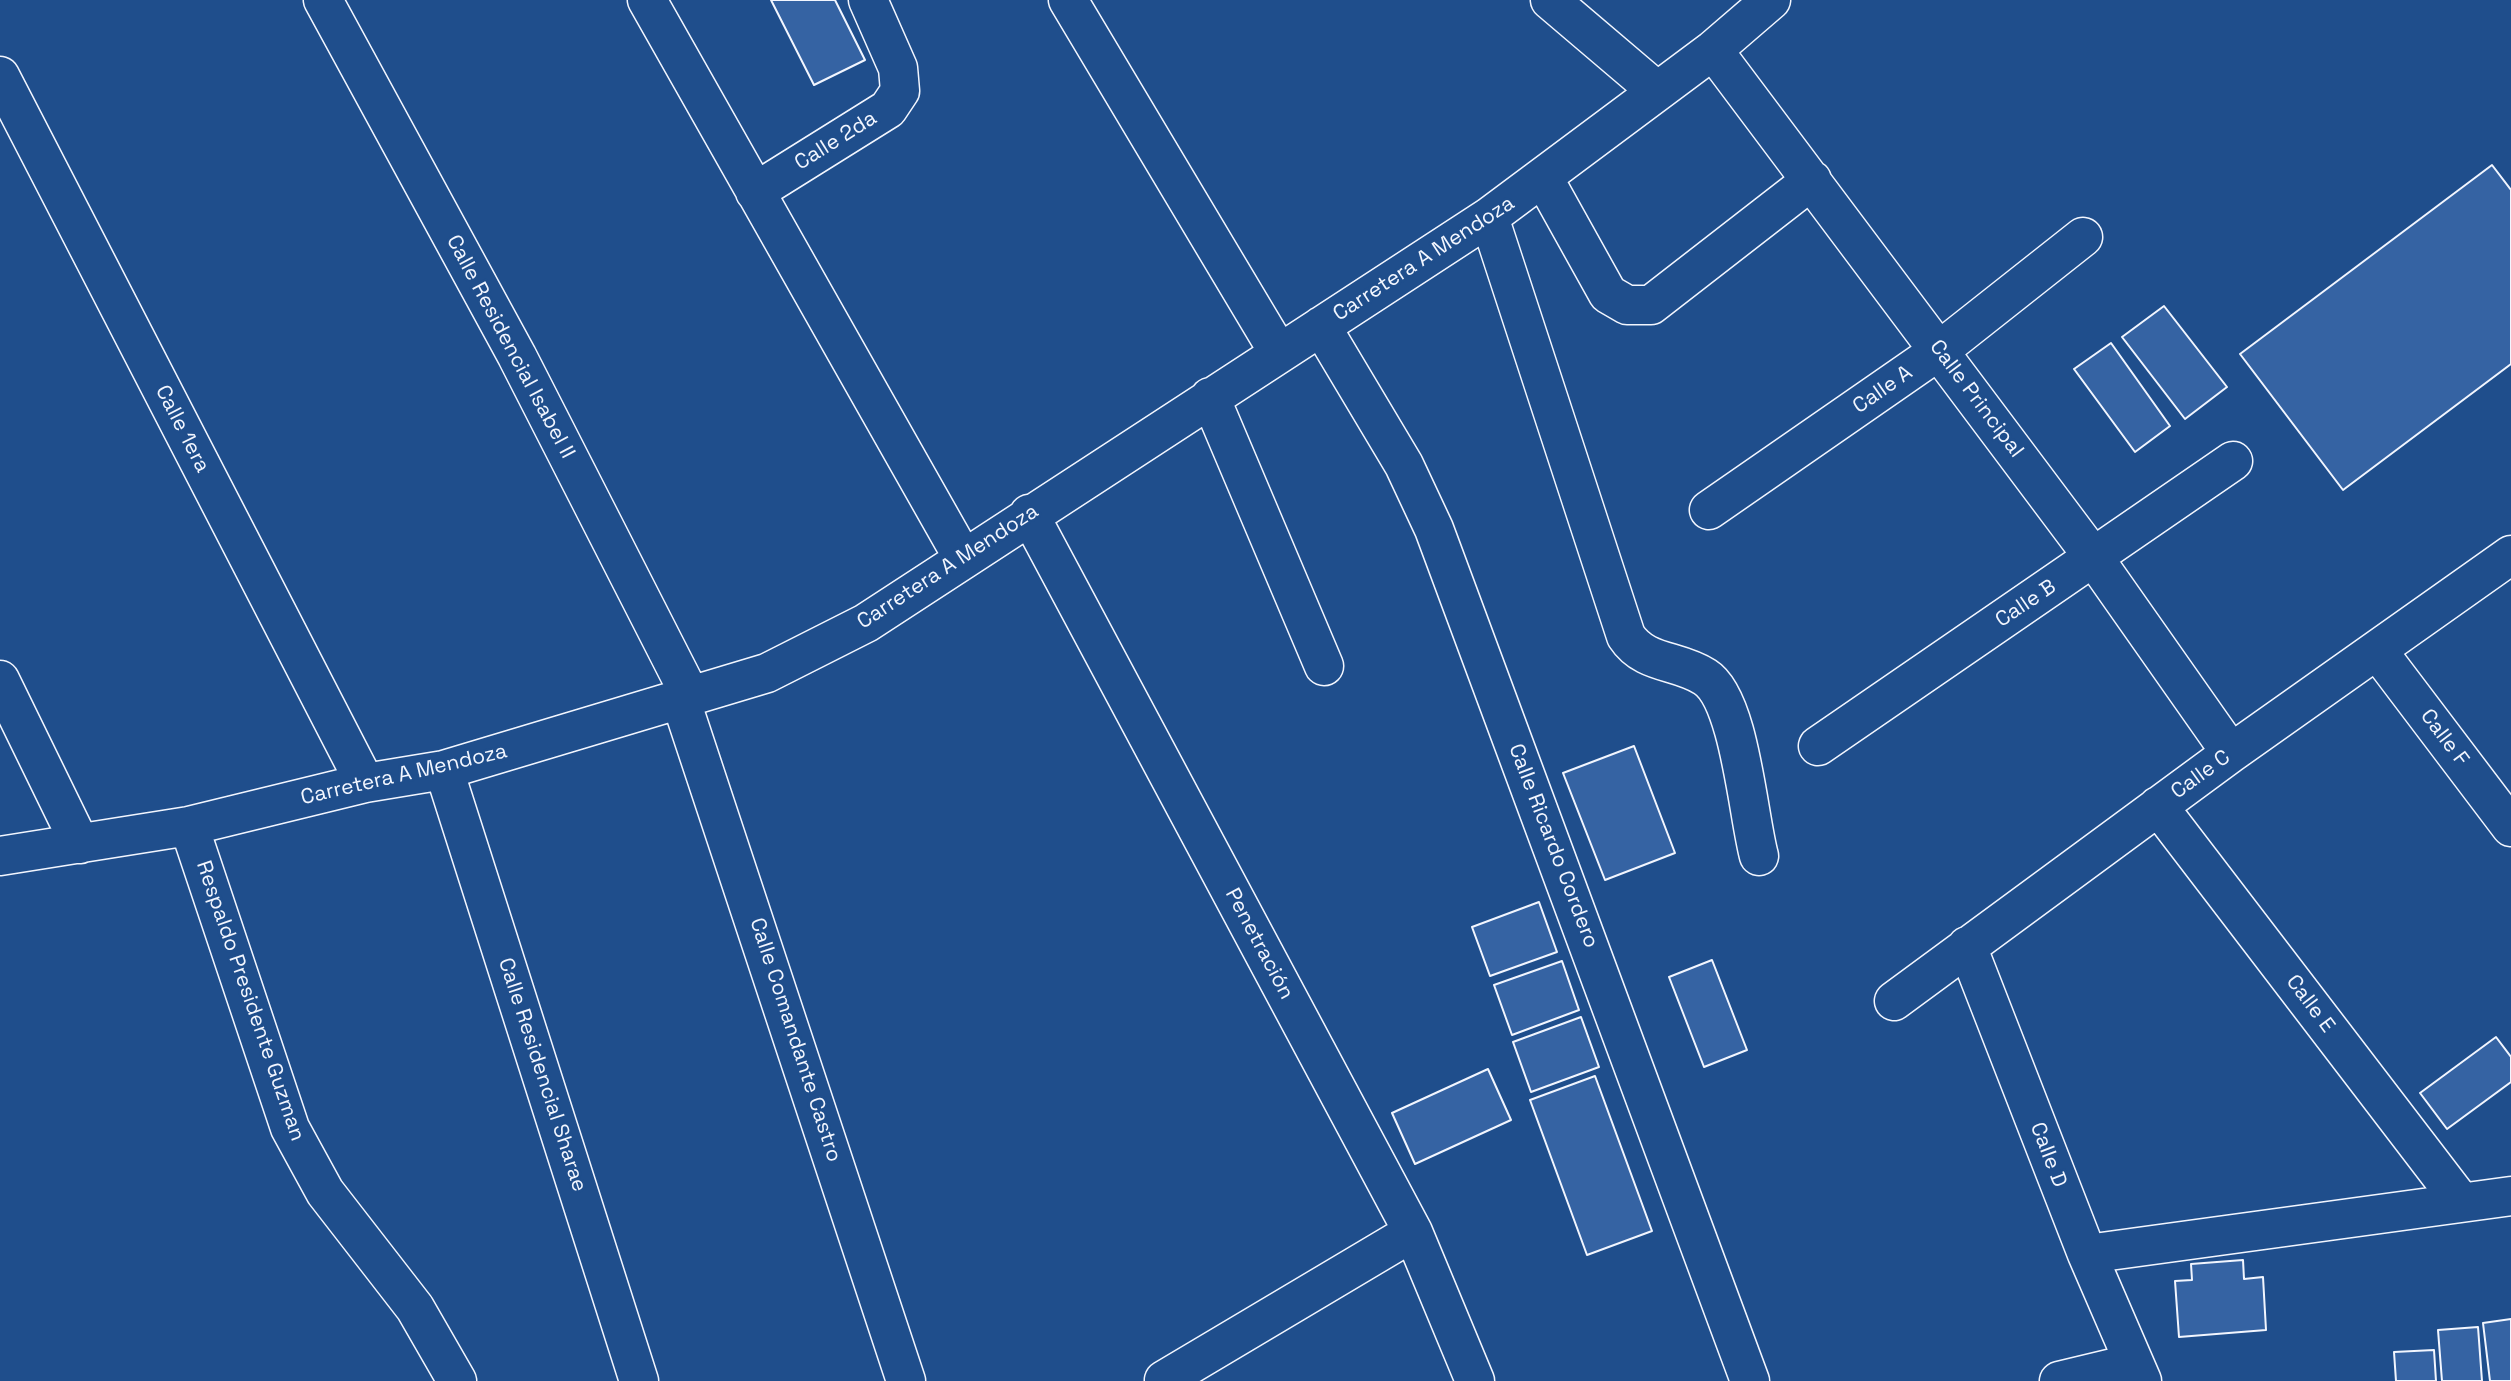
<!DOCTYPE html>
<html>
<head>
<meta charset="utf-8">
<style>
  body { margin:0 }
  canvas { display:block; background:#1f4e8c }
</style>
</head>
<body>
<canvas width="2511" height="1381"></canvas>
<script>
const g = document.querySelector('canvas').getContext('2d');
g.lineJoin = 'round';
function fillPath(path, color) {
  g.fillStyle = color;
  g.fill(path, 'evenodd');
}
function strokePath(path, color, width, dash) {
  g.strokeStyle = color;
  g.lineWidth = width;
  g.lineCap = dash ? 'butt' : 'round';
  g.setLineDash(dash || []);
  g.stroke(path);
}
function write(font, color, halo, rows, align = 'center') {
  g.font = font + ' "Space Grotesk",sans-serif';
  g.lineWidth = 5;
  g.setLineDash([]);
  g.textBaseline = 'middle';
  g.strokeStyle = halo;
  g.fillStyle = color;
  for (const [text, x, y, turn = 0] of rows) {
    g.save();
    g.translate(x, y);
    g.rotate((+turn || 0) * Math.PI / 180);
    g.textAlign = isNaN(turn) ? turn : align;
    if (halo) g.strokeText(text, 0, 0);
    g.fillText(text, 0, 0);
    g.restore();
  }
}
const building = new Path2D(`
  M771 0H835L865 60 814 85Z
  M2492 165 2511 190V364L2343 490 2240 354Z
  M2164 306 2227 387 2185 419 2122 337Z
  M2111 343 2170 426 2135 452 2074 369Z
  M1634 746 1675 853 1605 880 1563 773Z
  M1539 902 1557 952 1490 976 1472 927Z
  M1712 960 1747 1050 1704 1067 1669 977Z
  M1562 961 1579 1010 1512 1035 1494 985Z
  M1581 1017 1599 1067 1531 1092 1513 1042Z
  M2496 1037 2511 1057V1082L2447 1129 2420 1093Z
  M1488 1069 1511 1120 1415 1164 1392 1113Z
  M1595 1076 1652 1231 1587 1255 1530 1100Z
  M2243 1260 2244 1279 2263 1277 2266 1330 2179 1337 2175 1281 2192 1280 2191 1264Z
  M2511 1319V1381H2490L2483 1323Z
  M2478 1327 2482 1381H2442L2438 1330Z
  M2434 1350 2436 1381H2396L2394 1352Z`);
fillPath(building, '#3563a3');
strokePath(building, '#f2f6ff', 2);
const minor = new Path2D(`
  M323 0 517 356 691 697
  M647 0 963 558
  M1068 0 1279 353
  M1550 0 1657 91
  M1713 50 2094 558 2231 753
  M0 76 365 783
  M1544 179 1608 294 1627 305H1651L1812 180
  M755 192 888 109 900 91 898 68 868 0
  M1489 217 1626 636C1645 665 1677 659 1705 677 1740 699 1748 816 1759 856
  M1321 326 1404 465 1434 529 1750 1381
  M1210 397 1324 666
  M1709 510 1940 350 2083 237
  M1029 514 1413 1232 1475 1381
  M2377 650 2511 827
  M0 680 80 844
  M681 701 906 1381
  M1818 746 2233 461
  M444 770 639 1381
  M2158 806 2461 1202
  M189 826 290 1128 325 1192 415 1308 457 1381
  M0 856 189 826 365 783 444 770 767 673 866 623 1489 217 1713 50 1771 0
  M1967 946 2087 1254 2142 1381
  M1894 1001 2231 753 2511 555
  M2087 1254 2511 1196
  M1164 1380 1413 1232
  M2059 1381 2134 1363`);
strokePath(minor, '#f2f6ff', 41);
strokePath(minor, '#1f4e8c', 38);
write('21px', '#f2f6ff', '#1f4e8c', [
  ["Calle 2da",836,141,-32],
  ["Carretera A Mendoza",1424,259,-33],
  ["Calle Residencial Isabel II",510,347,62],
  ["Calle A",1883,390,-35],
  ["Calle Principal",1976,399,53],
  ["Calle 1era",182,429,63],
  ["Carretera A Mendoza",948,567,-33],
  ["Calle B",2026,604,-34],
  ["Calle F",2444,738,53],
  ["Carretera A Mendoza",404,775,-13],
  ["Calle C",2201,775,-36],
  ["Calle Ricardo Cordero",1553,846,69],
  ["Penetración",1259,944,62],
  ["Respaldo Presidente Guzman",250,1001,71],
  ["Calle E",2310,1004,53],
  ["Calle Comandante Castro",795,1040,72],
  ["Calle Residencial Sharae",542,1075,72],
  ["Calle D",2048,1155,69]
]);
</script>
</body>
</html>
